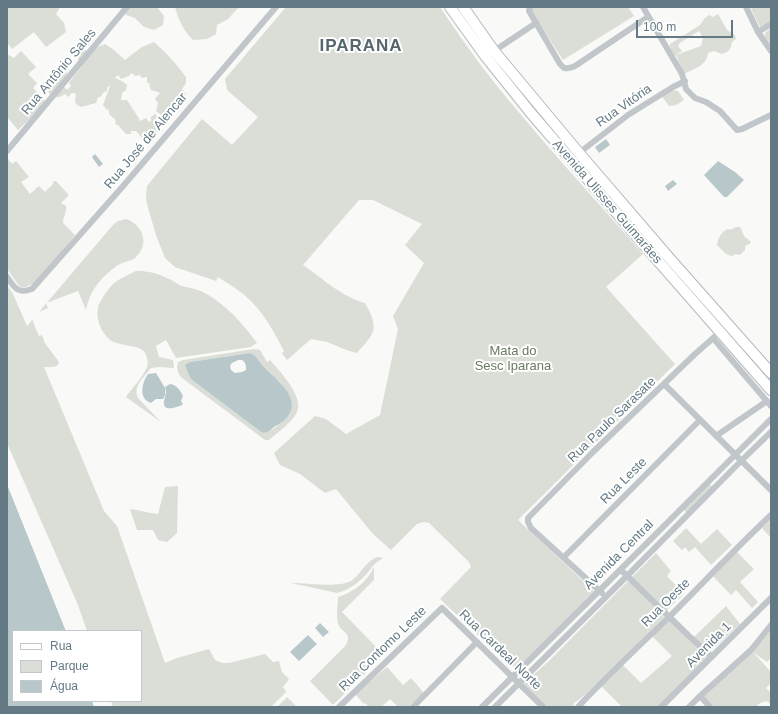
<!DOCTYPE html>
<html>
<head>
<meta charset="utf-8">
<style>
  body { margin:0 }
  #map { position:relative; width:778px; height:714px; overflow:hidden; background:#f9f9f7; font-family:Helvetica,sans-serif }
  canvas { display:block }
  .frame { position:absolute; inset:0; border:8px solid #637983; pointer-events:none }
  .legend { position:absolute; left:12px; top:630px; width:130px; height:72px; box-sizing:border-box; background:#fff; border:1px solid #c1c9cd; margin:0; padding:5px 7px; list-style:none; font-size:12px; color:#637983 }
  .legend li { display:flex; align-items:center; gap:8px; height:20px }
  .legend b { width:20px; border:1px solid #c1c9cd }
  .scale { position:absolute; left:636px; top:20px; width:97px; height:18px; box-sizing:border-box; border:2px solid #637983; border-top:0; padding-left:5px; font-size:12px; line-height:14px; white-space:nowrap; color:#637983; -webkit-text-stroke:3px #fff; paint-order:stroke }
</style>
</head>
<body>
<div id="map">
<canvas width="778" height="714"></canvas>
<div class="frame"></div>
<ul class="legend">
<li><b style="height:5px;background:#fff"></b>Rua</li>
<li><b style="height:11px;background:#daded6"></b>Parque</li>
<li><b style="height:11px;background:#b8c7ca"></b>Água</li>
</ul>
<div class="scale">100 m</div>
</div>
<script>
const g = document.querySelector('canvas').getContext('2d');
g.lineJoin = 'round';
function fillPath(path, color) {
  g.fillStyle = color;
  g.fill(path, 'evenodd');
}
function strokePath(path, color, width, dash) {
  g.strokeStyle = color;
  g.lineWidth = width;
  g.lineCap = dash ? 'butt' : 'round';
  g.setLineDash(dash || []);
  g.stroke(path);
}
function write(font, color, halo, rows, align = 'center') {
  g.font = font + ' Helvetica,sans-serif';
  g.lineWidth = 4;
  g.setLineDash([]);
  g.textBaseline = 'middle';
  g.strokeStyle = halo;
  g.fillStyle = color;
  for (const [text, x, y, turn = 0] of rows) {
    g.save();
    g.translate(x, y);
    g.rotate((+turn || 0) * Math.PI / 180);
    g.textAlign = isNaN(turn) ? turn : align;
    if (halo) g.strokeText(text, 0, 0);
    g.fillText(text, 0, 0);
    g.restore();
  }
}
fillPath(new Path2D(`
  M7 7H60L56 14 64 23 66 32 46 47 34 32 12 49 7 43Z
  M123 7H157L164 16 163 25 154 30 144 27 135 18 126 15 122 9Z
  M175 7H242L237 9 228 19 217 25 216 34 207 39 193 40C183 30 179 21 175 7Z
  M286 7H440C458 34 477 61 497 86 544 144 594 198 643 254L606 287 675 364 518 520 595 592 518 667 510 666 440 599 471 567 469 562 429 523 424 522 417 524 391 550 373 534 336 489 325 493 300 474 280 465 274 453 315 416 326 419 346 434 380 415 398 329 393 316 424 263 405 245 422 224 373 200H359L303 265C322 278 342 297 365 303 379 328 376 332 357 353L349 351 327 342 311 339 287 360 282 353 284 351C272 328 261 307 239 291 233 286 225 282 218 277L216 281 175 267 165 258 157 238 148 208 146 198 147 186 202 119 232 145 258 117 227 90 225 79Z
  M533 7H628L634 16 563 60 530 9Z
  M751 7H771V21L760 27C757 20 752 14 751 7Z
  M718 14 727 30 735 35 736 39 732 42C731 49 729 52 722 54L714 51 708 53C707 66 693 69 684 74L676 55 674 56 670 46V44L700 25 705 18 709 15 713 17ZM699 31 703 38 701 46 676 55 682 51 678 46 680 43Z
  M771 28V45L765 37V33Z
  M154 42C167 53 176 64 186 77V83L182 89 186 94 183 98 181 97 169 114 172 117 167 120 156 111 158 103 155 99 160 93 158 92 151 90 149 84 151 83H147V77L142 78 140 75 136 76 131 73 129 76 121 79 118 75 115 78 122 81 127 85 126 90 122 93 121 100H127L138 117 140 121 146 118 149 122 151 121V117L155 114 158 116 159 120 155 125 156 130 158 133 148 145 136 131H131V134H126L118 125H116L115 119C111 116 108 115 109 109L107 110 103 105 110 86H109L107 88V90L106 92 105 91 100 97H98L96 103 81 107 76 104 75 100 76 95 75 93H72L68 97 65 94C58 99 57 97 50 95L48 91 40 84 44 82 48 84 58 69H64L68 75 64 87 66 89H68L71 86 69 83 82 66 78 61 79 52 80 48H84L91 54 98 47 105 44 114 50 125 60 130 56 142 47Z
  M21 51 36 67 28 74 37 83 33 88 47 103 18 130 7 117V54L14 58Z
  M668 90 678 91 684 100 676 105 669 106 661 95Z
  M7 158 12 164 16 161 29 177 21 182 30 194 39 186 45 192 53 184 54 181H56L68 194V196L61 203 66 206C67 212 63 217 63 223L75 235 41 276C35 283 29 288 20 287L7 269Z
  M126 219C142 224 150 243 137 256 133 261 126 261 120 264 115 266 112 270 108 273 96 283 89 295 86 310L78 291 46 303 48 308 39 312 113 225 118 221Z
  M736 227H740C742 230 743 235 745 237 748 239 749 239 751 243L745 246V250L740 255 735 254 732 256 726 254 717 245C718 238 721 232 728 229L730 230Z
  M136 271C149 271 157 273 169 279 172 280 176 283 179 285 187 288 195 288 203 292 226 304 242 323 257 343L251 347 176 358 166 340 156 346 159 357 173 360 174 368 159 367 151 368C144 377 131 388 139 399L161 422 126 397C132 388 143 377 147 367 148 364 148 359 146 355 142 342 117 349 107 337 100 329 96 319 98 308 98 305 101 301 103 297 106 292 110 287 114 283 121 278 128 275 136 271Z
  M7 285 13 294 27 326 33 319V322L39 336 42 335 44 340V342L59 362 58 365C53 368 49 367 44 367L104 511 117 526 165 663 177 658 209 649 215 660 222 663H229L265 654 273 662 279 661 282 672 289 679 283 687 286 692 271 707H113L111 701H141V631H87L78 605 7 443Z
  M254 349 260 350 267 362 270 360C280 372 306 398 296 414 291 423 277 433 269 440H265L182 378C178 374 176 368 178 362L183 360ZM250 353 254 355 263 366 280 382 290 396V414C283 421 270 435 261 432L192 380 190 362Z
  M709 483 713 488 688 514 683 509Z
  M178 486 177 533 167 542 158 540 153 530H137L130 509C139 510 148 513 158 514L165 487Z
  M771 520V538L762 528Z
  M686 528 701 544 717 529 732 545 711 565 695 547 689 552 685 547 682 550 673 541Z
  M737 552 754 569 740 582 758 602 752 608 736 590 731 595 712 575Z
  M656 553 671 571 667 576 684 594 667 610 632 577Z
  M379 557 383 558C380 561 377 561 375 564 372 566 371 569 369 571 361 581 350 590 337 593L291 583C307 583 337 588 351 581 361 575 366 559 379 557Z
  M374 567V580L342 612 384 655 333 705 310 681 346 645C353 631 341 634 338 623 336 615 338 605 338 597 354 592 367 582 374 567Z
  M628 581 647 598 664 617 586 694 573 704 574 705 573 707H546L523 684 550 660Z
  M726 606 740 624 709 653 693 638Z
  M669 620 710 657 659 707H622L600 685 622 664 641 683 672 656 652 636Z
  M771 628V658L767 662 753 652 771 672V683L766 688 771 693V704L766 701 760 703 756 707H709L700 696Z
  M387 667 403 685 411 678 424 693 408 707H398L390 699 381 707H369L365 703 364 704 355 694Z
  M287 697 297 707H277Z`), '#daded6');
fillPath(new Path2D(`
  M606 139 610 145 599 153 595 147Z
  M95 154 103 164 99 167 92 157Z
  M718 161 735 172 744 180 727 197H724L704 175Z
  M673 180 677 184 668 191 665 186Z
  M250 353C257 355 259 363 265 368 275 378 299 396 290 413 287 419 280 424 274 427 270 431 266 434 261 432L192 380 188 373 185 365 190 362ZM238 360H242C246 363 246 365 246 370L242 372 235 373 231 370 230 366 232 363Z
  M156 373 165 388V395L163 399H156L151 403C138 399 142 382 148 374Z
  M170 384C177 385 180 390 183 396L181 401 183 404 182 405C177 407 162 413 164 401 165 395 167 394 165 387Z
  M7 484 66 631H13V701H92L94 707H7Z
  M320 623 329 632 323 637 315 628Z
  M308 635 317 644 299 661 290 652Z`), '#b8c7ca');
fillPath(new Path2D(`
  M7 482 9 484 68 631H66L7 484Z`), '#f9f9f7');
const primary = new Path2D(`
  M450 7 486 57 530 112 645 246 771 390
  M463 7 494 51 579 153 671 260 771 373`);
strokePath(primary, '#b3babe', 12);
strokePath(new Path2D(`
  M530 7 529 11 560 64 564 68C571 69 575 66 581 62L648 17
  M643 7 682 74 686 89 695 98 706 102 720 111 737 130 742 129 771 115
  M746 7 758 32 771 51
  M758 32 771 24
  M494 51 536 23
  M7 151 127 7
  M579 153 628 115 673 87 685 81
  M7 277C15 288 17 294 32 289L124 185 276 7
  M713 338 771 406
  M664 384 771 490
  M716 436 767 401
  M564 557 700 420
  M621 570 689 636 712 657
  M602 593 531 528 528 522V518L593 452 695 354 720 332
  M700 696 710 707
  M339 707 442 608 543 707
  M413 707 477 642
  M482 707 600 590 771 419
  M495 707 627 576 741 461 771 432
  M578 707C607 676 638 647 669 617 703 583 736 548 771 515
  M661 707 771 598
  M689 707 700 696 751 650 771 625`), '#c0c6c9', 6);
strokePath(primary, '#fff', 10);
write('13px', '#637983', '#fff', [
  ["Rua Antônio Sales",59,72,-50],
  ["Rua Vitória",624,106,-35],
  ["Rua José de Alencar",146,141,-50],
  ["Avenida Ulisses Guimarães",607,202,49],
  ["Rua Paulo Sarasate",612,420,-44],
  ["Rua Leste",624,481,-45],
  ["Avenida Central",619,555,-45],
  ["Rua Oeste",666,603,-45],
  ["Avenida 1",709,645,-45],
  ["Rua Contomo Leste",383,649,-44],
  ["Rua Cardeal Norte",500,650,44]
]);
write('13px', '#697a62', '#fff', [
  ["Mata do",513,351],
  ["Sesc Iparana",513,366]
]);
g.letterSpacing = '1px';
write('bold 17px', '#55666e', '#fff', [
  ["IPARANA",361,46]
]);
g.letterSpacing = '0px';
</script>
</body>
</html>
